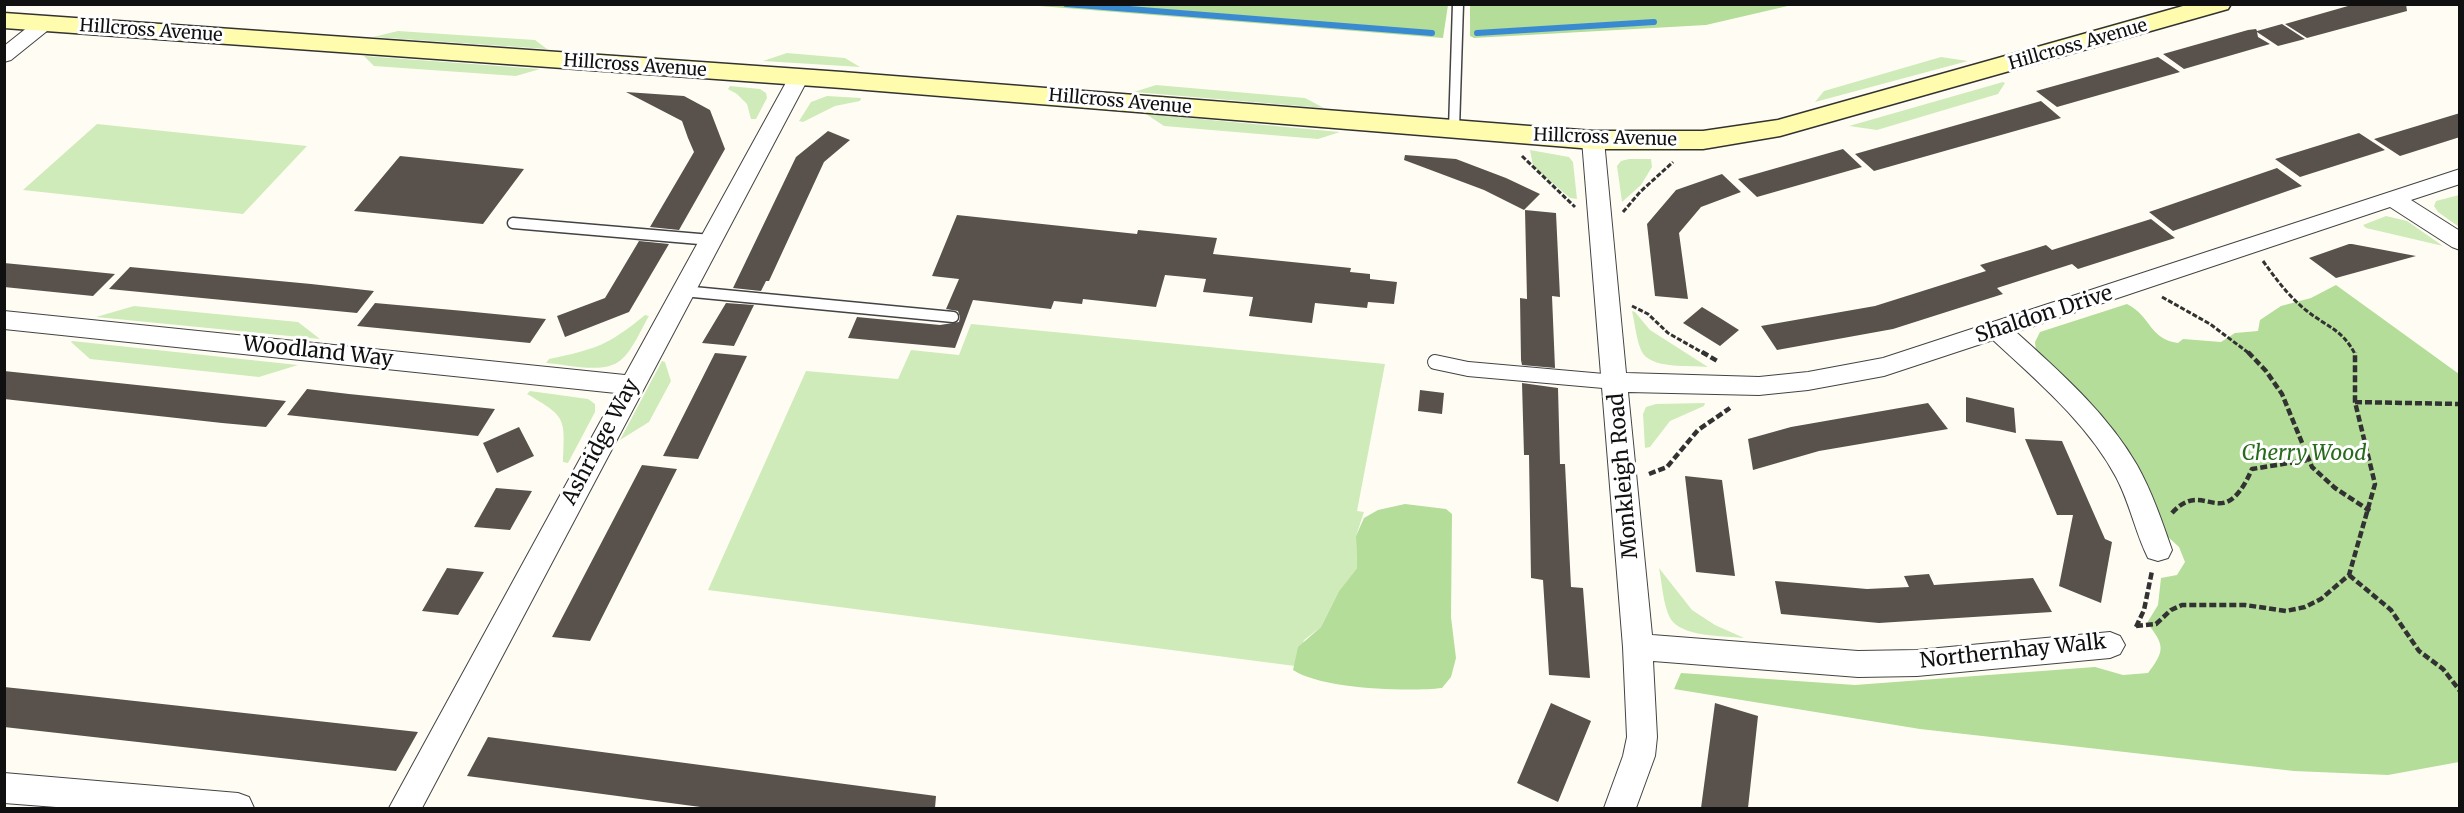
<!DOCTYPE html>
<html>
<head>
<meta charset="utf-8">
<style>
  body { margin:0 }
  #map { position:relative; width:2464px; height:813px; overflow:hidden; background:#fffdf3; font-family:Merriweather,serif }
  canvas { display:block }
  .frame { position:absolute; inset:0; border:6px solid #101010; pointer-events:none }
</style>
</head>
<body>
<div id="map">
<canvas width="2464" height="813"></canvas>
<div class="frame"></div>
</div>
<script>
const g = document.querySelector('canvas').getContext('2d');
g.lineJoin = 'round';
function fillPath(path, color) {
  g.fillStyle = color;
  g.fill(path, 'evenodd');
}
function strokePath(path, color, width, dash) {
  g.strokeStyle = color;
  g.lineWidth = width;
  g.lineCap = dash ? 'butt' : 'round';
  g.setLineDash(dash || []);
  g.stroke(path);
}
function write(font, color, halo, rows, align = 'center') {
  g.font = font + ' Merriweather,serif';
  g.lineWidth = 6;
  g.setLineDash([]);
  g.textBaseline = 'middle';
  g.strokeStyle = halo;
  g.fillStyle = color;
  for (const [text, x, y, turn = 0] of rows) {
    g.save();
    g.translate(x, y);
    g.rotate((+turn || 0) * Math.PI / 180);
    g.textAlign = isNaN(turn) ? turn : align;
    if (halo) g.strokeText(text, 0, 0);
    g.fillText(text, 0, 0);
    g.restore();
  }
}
fillPath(new Path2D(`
  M398 31 535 40 547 49 373 37Z
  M787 53 845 58 860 67 763 61Z
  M364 56 540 69 516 76 374 66Z
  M1941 57 1968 61 1815 102 1824 91Z
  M2003 82 2005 83 1998 94 1877 130 1849 126Z
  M1156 85 1305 98 1324 108 1134 92Z
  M730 86 760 89 766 93 767 98 756 119H751L747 104 737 94 728 89Z
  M827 96 861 98 860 101 835 106 803 122 799 121 811 102Z
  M1146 114 1340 132 1318 139 1164 126Z
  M97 124 307 146 243 214 23 190Z
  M1530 150 1569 157 1573 162 1577 199 1570 198 1533 166Z
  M1629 159H1651L1652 167 1641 185 1622 202 1617 166 1621 161Z
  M2459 195H2460L2459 227 2438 212 2434 206 2436 201Z
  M2386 216 2407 221 2443 246 2366 228 2363 225Z
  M134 306 298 322 320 339 96 317Z
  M1632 311 1635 312 1650 330 1708 367C1691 365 1649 370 1641 350 1636 338 1635 324 1632 311Z
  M645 315 649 316C641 329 633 350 621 360 604 375 566 364 546 363L549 359C596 349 607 346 645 315Z
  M971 324 1385 364 1357 511 1364 512 1356 536 1357 568 1339 591 1321 627 1304 640 1295 666 708 590 806 371 898 379 911 350 959 355Z
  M72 341 298 365 259 377 90 359 71 342Z
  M662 361 665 362 671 381 649 422 620 440Z
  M530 391 588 399 595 404V412L568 463 563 462C565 417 566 417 527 394Z
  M1705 403 1704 406 1670 421 1650 447 1645 448 1643 414 1646 407 1656 404Z
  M1659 568 1692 610 1715 625 1744 638C1725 636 1680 637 1670 618 1663 605 1662 583 1659 568Z`), '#d0ebba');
fillPath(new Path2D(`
  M1027 5 1448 4V5L1443 38Z
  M1470 5V4L1792 5 1706 25 1474 38 1470 36Z
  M2336 285 2459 374V762L2388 775 2294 771 1920 729 1674 689 1681 673 1855 685 2095 667 2123 675 2148 673C2165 651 2165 645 2147 623L2158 605 2161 578 2177 575 2185 562 2179 547 2167 536 2134 469 2036 352 2035 342 2040 332 2127 304C2152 317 2149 339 2178 343L2183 339 2221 342 2235 333 2258 331 2260 320 2281 306 2311 298Z
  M1405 504 1446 509 1452 514 1451 617 1456 658 1451 677 1442 688C1408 692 1321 689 1293 670L1298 647 1321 627 1339 591 1357 568 1356 536 1364 518 1378 510Z`), '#b3dd99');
strokePath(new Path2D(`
  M1066 4 1432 33
  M1477 33 1654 22`), '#3a8ad1', 6);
fillPath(new Path2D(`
  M2355 4H2406L2407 11 2307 38 2285 24Z
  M2282 24 2305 39 2278 46 2257 32 2258 37 2270 44 2184 69 2163 54 2248 30 2256 29 2257 31Z
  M2158 57 2180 72 2057 107 2036 91Z
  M626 92 684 96 710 110 725 149 679 230 650 227 694 152 688 138 682 121Z
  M2041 101 2061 118 1874 171 1855 154Z
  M2460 113V137L2400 156 2374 139Z
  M828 131 850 140 824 162 769 281H766L761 291 733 288 796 157Z
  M2359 133 2385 150 2300 177 2275 159Z
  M1843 149 1862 167 1757 197 1738 179Z
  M1405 155 1456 159 1506 178 1540 194 1524 210 1484 190 1404 160Z
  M400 156 524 169 483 224 354 211Z
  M2277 168 2302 186 2173 231 2149 212Z
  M1722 174 1741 192 1701 207 1679 233 1688 299 1655 296 1647 224 1676 190Z
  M1525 210 1556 213 1560 297 1552 296 1555 368 1522 365 1521 360 1520 298 1527 299Z
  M957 215 1137 234 1138 230 1217 238 1213 254 1351 268 1350 272 1370 274V279L1397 282 1394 304 1368 302 1367 308 1315 303 1312 323 1249 316 1253 297 1203 292 1206 279 1165 275 1156 307 1083 299 1082 304 1054 301 1051 309 973 300 955 348 848 338 857 317 940 325 959 322 960 317 958 311 946 309 959 279 932 276Z
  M2151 219 2175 238 2078 269 2072 264 1997 288 2003 294 1893 329 1777 350 1761 326 1875 306 1986 271 1980 265 2030 250 2046 245 2052 250Z
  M639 241 669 244 629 312 565 337 557 316 605 298Z
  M2349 244H2352L2416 256 2336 278 2309 258Z
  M4 263 76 270 115 274 93 296 4 287Z
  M130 267 311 284 374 291 357 313 109 289Z
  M375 303 464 311 546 319 530 343 357 326Z
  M726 303 754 305 734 346 702 343Z
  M1702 307 1720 318 1739 330 1720 346 1683 323Z
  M715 353 747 356 698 459 663 456Z
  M4 371 213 393 286 401 266 427 222 423 4 399Z
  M1522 383 1558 388 1560 464H1565L1571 587 1583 588 1590 678 1549 675 1543 580 1531 578 1529 455H1524Z
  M307 389 349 394 495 409 478 436 287 415Z
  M1420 390 1444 393 1442 414 1418 411Z
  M1966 397 2014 408 2016 433 1966 422Z
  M1928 403 1948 429 1819 451 1753 470 1748 439 1791 427Z
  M519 427 534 456 497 473 483 443Z
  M2025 439 2062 441 2105 539 2112 542 2101 603 2059 586 2073 515H2057Z
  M642 465 677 469 590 641 552 637Z
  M1685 476 1722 480 1735 576 1696 572Z
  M496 488 532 491 510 530 474 527Z
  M447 568 484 572 458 615 422 611Z
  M1929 574 1934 585 2033 578 2052 612 1879 623 1781 614 1775 581 1867 589 1909 587 1904 576Z
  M4 687 71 694 418 732 396 771 361 767 4 727Z
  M1551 703 1591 721 1558 802 1517 783Z
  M1715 703 1758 716 1748 808H1701Z
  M488 737 936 796 935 808H708L467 776Z`), '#59524c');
const laneFar1 = new Path2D(`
  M1454 129 1458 4
  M513 223 711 240
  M683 291 953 317`);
const lane = new Path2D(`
  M1435 362 1468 369 1615 382`);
const street = new Path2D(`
  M45 17 52 19 55 23 52 27 11 60 4 62V46L38 19Z
  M799 71 806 73 809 77 422 808H389L616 393 4 329V311L625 375 789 77 792 73Z
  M1593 133 1600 135 1604 140 1626 373 1759 377 1808 372 1883 358 2460 169V184L2411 200 2460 231V250L2452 247 2390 207 2016 332C2060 372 2107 413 2137 465 2152 492 2162 521 2172 550L2168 558 2158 561 2148 558C2135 532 2130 503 2116 477 2087 423 2037 381 1993 340L1884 376 1808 390 1759 395 1628 392 1652 635 1858 651 1917 650 2110 632 2120 636 2125 645 2120 654 2110 658 1917 676 1858 677 1653 661 1657 737 1655 756 1636 808H1604L1623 756 1627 737 1623 647 1582 140 1586 135Z
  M4 773 238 793 249 797 254 808H69L4 803Z`);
const secondary = new Path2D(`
  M2190 4H2231L2228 9 1780 136 1703 149H1593L842 88 4 28V13L842 72 1593 131H1703L1778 120Z`);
strokePath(laneFar1, '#434343', 13);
strokePath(lane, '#434343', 16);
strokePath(street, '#434343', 2);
strokePath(secondary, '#323232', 3);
strokePath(new Path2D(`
  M1522 156 1575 207
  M1623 212 1640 192 1673 162
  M2263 261C2276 279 2289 297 2307 311 2327 327 2342 329 2355 354
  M2162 297 2210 324 2250 354
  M1632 306 1648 314 1668 333 1705 354`), '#323232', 3, [5, 2]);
strokePath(new Path2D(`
  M1702 352 1719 362
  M2248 352 2266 371 2282 394 2312 467 2335 488 2370 511
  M2355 402 2460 404
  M1649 474 1667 467 1698 430 1730 408
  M2172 513C2205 476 2222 537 2252 469L2308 460
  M2349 575 2391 610 2419 651 2443 669 2460 691
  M2136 626 2156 624 2171 610 2182 605H2245L2286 611 2305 607 2321 599 2349 575 2375 484 2355 402V352
  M2136 627 2144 610 2152 571`), '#323232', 4.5, [7, 3]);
strokePath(laneFar1, '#fff', 10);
strokePath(lane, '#fff', 14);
fillPath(street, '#fff');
fillPath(secondary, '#fffcae');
write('18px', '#101010', '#fff', [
  ["Hillcross Avenue",151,31,4],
  ["Hillcross Avenue",2078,45,-16],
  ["Hillcross Avenue",635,66,4],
  ["Hillcross Avenue",1120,102,5],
  ["Hillcross Avenue",1605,138,2]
]);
write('21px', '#101010', '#fff', [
  ["Shaldon Drive",2044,315,-18],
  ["Woodland Way",318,352,6],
  ["Ashridge Way",601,442,-62],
  ["Monkleigh Road",1624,476,-95],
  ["Northernhay Walk",2013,652,-6]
]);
write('italic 21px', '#286b1d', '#fff', [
  ["Cherry Wood",2304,454]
]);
</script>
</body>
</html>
